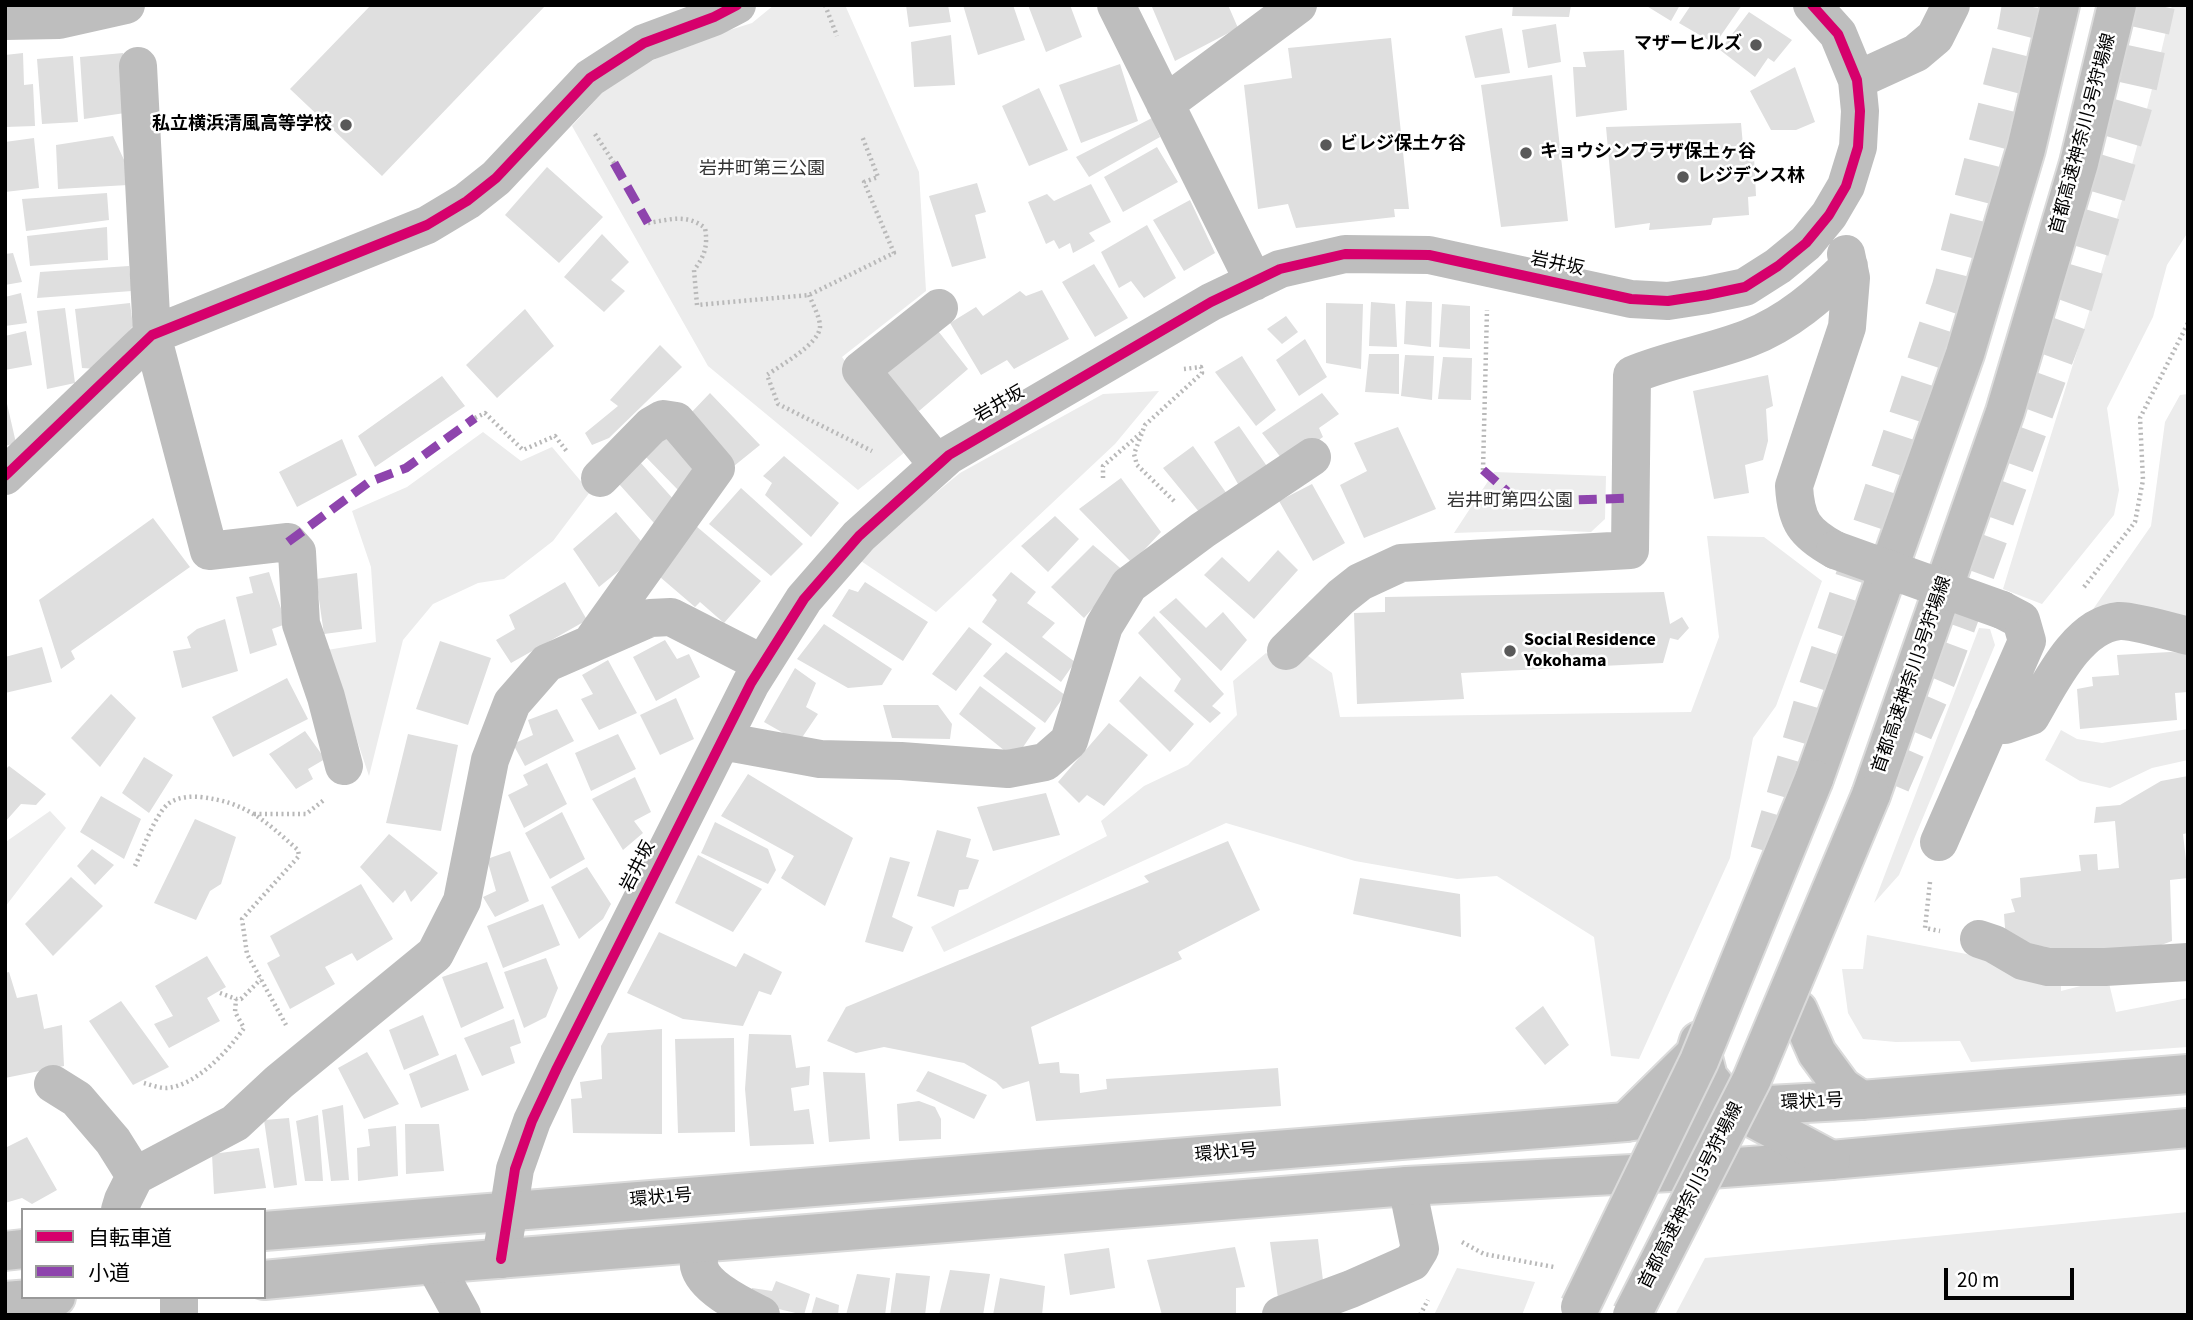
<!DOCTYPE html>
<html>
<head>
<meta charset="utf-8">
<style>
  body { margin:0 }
  #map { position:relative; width:2193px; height:1320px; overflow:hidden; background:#fff; font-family:"Source Sans 3","Noto Sans JP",sans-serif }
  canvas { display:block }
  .frame { position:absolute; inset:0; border:7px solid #000; pointer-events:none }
  .legend { position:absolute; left:21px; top:1208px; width:245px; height:91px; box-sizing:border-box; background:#fff; border:2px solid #999; margin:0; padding:9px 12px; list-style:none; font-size:21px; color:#000 }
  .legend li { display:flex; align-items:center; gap:14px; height:35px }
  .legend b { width:35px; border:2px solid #999 }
  .scale { position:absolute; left:1944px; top:1268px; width:130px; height:32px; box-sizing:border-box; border:4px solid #000; border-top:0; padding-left:9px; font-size:21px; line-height:24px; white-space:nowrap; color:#000; -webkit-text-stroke:5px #fff; paint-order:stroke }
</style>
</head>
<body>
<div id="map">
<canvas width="2193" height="1320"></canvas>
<div class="frame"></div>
<ul class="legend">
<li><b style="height:9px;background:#d6006c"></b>自転車道</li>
<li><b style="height:9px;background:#8e44ad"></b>小道</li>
</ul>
<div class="scale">20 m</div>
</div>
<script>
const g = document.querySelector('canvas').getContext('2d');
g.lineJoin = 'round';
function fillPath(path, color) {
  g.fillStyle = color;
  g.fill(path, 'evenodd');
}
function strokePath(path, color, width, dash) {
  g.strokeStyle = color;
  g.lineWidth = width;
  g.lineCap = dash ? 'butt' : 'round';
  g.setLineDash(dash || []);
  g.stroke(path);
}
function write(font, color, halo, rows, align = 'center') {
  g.font = font + ' "Source Sans 3","Noto Sans JP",sans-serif';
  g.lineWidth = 5;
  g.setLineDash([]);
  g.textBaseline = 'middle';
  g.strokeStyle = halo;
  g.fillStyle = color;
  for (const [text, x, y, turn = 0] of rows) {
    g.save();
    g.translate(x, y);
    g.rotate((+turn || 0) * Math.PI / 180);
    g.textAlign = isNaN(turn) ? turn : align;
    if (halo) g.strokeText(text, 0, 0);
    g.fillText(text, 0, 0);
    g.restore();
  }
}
fillPath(new Path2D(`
  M774 5H845L919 172 926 291 842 357 910 448 858 490 708 366 572 126 616 77 695 41 752 23Z
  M2172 5H2188V232L2167 265 2153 317 2107 408 2119 490 2114 515 2042 604 2003 589C2062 396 2128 203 2172 5Z
  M1159 391 1115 444 936 612 861 561 894 527 960 473 1103 394Z
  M2188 394V623L2089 615 2151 526 2165 422 2180 395Z
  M483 432 521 461 552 447 590 492 553 541 504 579 478 583 433 604 403 640 369 776 327 650 376 642 371 567 352 511 407 487Z
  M1494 472 1606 476 1605 519 1591 532 1540 530 1454 533Z
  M1707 536 1764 537 1822 581 1776 706 1753 738 1730 858 1639 1059 1611 1056 1594 937 1497 876 1457 879 1355 861 1226 823 944 952 931 927 1107 836 1101 821 1144 786 1188 765 1237 715 1233 681 1266 653 1288 669 1304 653 1332 673 1340 717 1691 712 1719 637Z
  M1979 628 1990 629 1995 645 1899 875 1874 903Z
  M2188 729V760L2152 768 2110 788 2080 781 2045 760 2061 730 2077 739 2102 743Z
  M50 811 66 828 5 907V841H7Z
  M1867 935 1982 957 2061 979V991L2108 979 2116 1012 2188 998V1047L1971 1062 1960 1041 1896 1042 1863 1039 1848 1013 1842 969H1863Z
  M2188 1212V1315H1675L1705 1258Z
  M1457 1268 1535 1282 1522 1315H1434Z`), '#ececec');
fillPath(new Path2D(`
  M371 5H546L382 176 290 89Z
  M906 5H948L951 22 909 27Z
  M963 5H1013L1025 40 978 55Z
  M1028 5H1070L1082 37 1046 52Z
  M1155 5H1228L1238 28 1175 61 1152 7Z
  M1513 5H1571L1569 17 1512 16Z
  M1645 5H1680L1671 21Z
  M1691 5H1742L1715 44 1679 23Z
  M1749 12 1792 40 1774 62 1768 58 1755 77 1720 50Z
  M1556 24 1561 62 1528 68 1522 30Z
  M1502 28 1510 73 1475 78 1465 36Z
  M951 35 955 85 914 87 911 42Z
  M1391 38 1409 209H1394L1395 217 1296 228 1288 204 1258 209 1244 85 1292 78 1288 48Z
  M1624 50 1627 110 1576 117 1573 67H1586L1583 52Z
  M23 53 24 85 33 84 35 126 5 127V55Z
  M123 53 125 113 84 119 80 57Z
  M73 56 78 122 42 124 37 59Z
  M1120 64 1138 121 1081 143 1059 85Z
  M1795 67 1815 122 1796 130H1771L1750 91Z
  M1552 75 1568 221 1501 227 1481 85Z
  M1039 88 1068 150 1029 166 1002 106Z
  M1152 118 1160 137 1089 177 1076 157Z
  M1741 123 1744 157 1754 156 1756 196 1748 197 1749 215 1713 218 1711 225 1649 230 1650 223 1615 228 1606 127Z
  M113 136 125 162 128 185 58 189 56 145Z
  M34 138 39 188 5 192V142Z
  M1157 147 1178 182 1123 212 1104 177Z
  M547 167 603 217 559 263 505 215Z
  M977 183 986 212 975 215 986 258 952 267 929 196Z
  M1091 184 1111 222 1089 233 1095 241 1073 253 1070 243 1059 249 1054 240 1046 244 1028 202 1047 194 1054 201Z
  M107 193 109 220 26 231 22 199Z
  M1190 200 1215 253 1184 271 1153 220Z
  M1147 225 1176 278 1144 298 1131 281 1119 288 1101 252Z
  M107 227 108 260 30 266 27 236Z
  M602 234 629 262 611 280 625 291 604 312 564 277Z
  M13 253 22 282 5 285V254Z
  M1094 264 1128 318 1095 337 1062 282Z
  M129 266 132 291 37 298 40 272Z
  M1042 290 1069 339 1014 369 1007 360 981 375 950 323 976 307 983 316 1020 291 1026 296Z
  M21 293 27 323 5 326V297Z
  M1406 301 1432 302 1431 347 1404 344Z
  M1371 302 1395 304 1397 347 1369 346Z
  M130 303 133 326 97 369 82 368 75 309Z
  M1326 303 1363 304 1361 369 1326 363Z
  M1442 304 1470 306V349L1439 347Z
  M65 308 75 383 47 389 37 311Z
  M525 309 554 346 497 398 466 365Z
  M1286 316 1298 332 1282 344 1267 329Z
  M935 327 968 369 919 411 884 374Z
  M26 331 32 365 5 370V336Z
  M1305 339 1327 377 1299 396 1276 360Z
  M660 345 682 367 609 438 592 445 585 433 618 406 610 400Z
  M1369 354H1399V394L1365 392Z
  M1405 355 1434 356 1432 400 1401 396Z
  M1242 356 1276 410 1256 426 1215 372Z
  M1443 357 1472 358 1471 400 1438 399Z
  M1768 375 1773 406 1766 409 1768 441 1763 460 1745 465 1749 493 1714 499 1693 391Z
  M442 376 465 406 375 467 358 436Z
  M710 393 760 445 734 466 689 415Z
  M1322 393 1339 414 1319 428 1323 437 1285 463 1262 433Z
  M5 395 16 443 5 446Z
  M1239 426 1271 472 1242 491 1214 442Z
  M1398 427 1436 509 1364 538 1340 485 1367 471 1354 443Z
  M671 430 702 470 679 491 642 453Z
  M342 439 357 475 297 507 279 472Z
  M1193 446 1227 494 1200 513 1163 468Z
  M784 456 839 503 811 537 765 495 772 483 763 476Z
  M640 462 675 501 654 523 619 484Z
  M1121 478 1161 532 1132 563 1079 509Z
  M1312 484 1345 543 1313 561 1279 501Z
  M741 488 803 544 771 576 709 524Z
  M616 512 647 548 599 587 573 549Z
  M1055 516 1079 539 1048 572 1021 546Z
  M153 518 190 567 71 651 75 659 61 669 39 600Z
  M696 526 761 581 724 623 700 602 695 607 660 577Z
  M1093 545 1125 572 1084 618 1051 587Z
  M1278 550 1298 570 1254 619 1204 575 1222 557 1249 582Z
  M269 572 286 624 272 629 277 645 250 654 236 597 253 593 249 577Z
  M1011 572 1036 592 1027 603 1055 623 1042 637 1075 662 1061 682 982 622 997 600 992 595Z
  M357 573 362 629 324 634 316 579Z
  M565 582 587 620 511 663 496 640 515 629 509 615Z
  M865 582 928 622 903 661 832 616 849 589 858 592Z
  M1664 592 1670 624 1682 617 1689 628 1678 640 1670 638 1663 663 1461 673 1464 699 1357 704 1354 613 1385 612V597Z
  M1176 598 1206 628 1223 612 1247 640 1221 671 1159 612Z
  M1154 616 1224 694 1212 706 1221 713 1210 723 1174 691 1181 679 1138 633Z
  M225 619 238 671 182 688 173 651 191 648 187 637 197 629Z
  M824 624 892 669 882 685 848 688 797 659Z
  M969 627 992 644 956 691 932 674Z
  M665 640 677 659 689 654 700 677 656 701 633 657Z
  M440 641 491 658 468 725 416 709Z
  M42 647 52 682 5 693V657Z
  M1006 652 1065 695 1045 723 983 676Z
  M2170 652 2188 653V692L2175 693 2177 720 2080 729 2077 689 2093 686 2092 677 2119 675 2117 655Z
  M608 660 637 713 599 730 581 699 593 694 582 675Z
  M795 668 816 683 806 707 818 714 799 742 764 722Z
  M1140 676 1194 724 1170 752 1119 701Z
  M287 678 308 719 233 757 212 717Z
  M980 686 1036 728 1015 759 959 714Z
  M111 694 136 718 100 767 71 738Z
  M676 698 694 739 660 755 640 715Z
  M883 705H938L952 724 950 739 892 738Z
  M557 709 574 741 525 766 513 744 533 735 528 720Z
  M1109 723 1148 755 1104 806 1087 795 1079 803 1058 782Z
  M305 731 325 759 308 769 313 779 296 789 269 754Z
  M408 734 458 745 441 831 386 823Z
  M618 734 636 769 591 791 575 753Z
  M144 757 173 775 149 813 122 793Z
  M547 763 567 804 524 828 508 795 528 785 523 775Z
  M9 766 46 794 36 805 21 804 5 822V770Z
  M748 774 853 838 825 906 781 878 794 856 721 816Z
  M2188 776V833L2183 834 2188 878 2170 880 2172 941 2145 951 2050 953 2046 947 2006 942 2004 914 2015 912 2011 899 2021 897 2020 878 2081 871 2079 855 2097 854 2098 870 2119 868 2115 821 2094 823 2096 807 2120 805 2161 781Z
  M635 777 651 812 634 821 643 833 623 850 592 799Z
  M1046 793 1060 835 993 851 977 807Z
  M101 796 141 819 124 859 80 832Z
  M562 812 585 859 550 879 525 833Z
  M195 819 236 837 221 884 210 891 196 920 154 903Z
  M715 822 768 849 776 870 768 884 701 853Z
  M937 830 971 839 966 857 979 860 968 889 959 890 954 907 917 896Z
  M389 834 438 873 411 902 405 890 393 903 360 867Z
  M1228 841 1260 910 1178 952 1182 959 1031 1027 1039 1064 1059 1062 1060 1073 1079 1074 1080 1093 1107 1089 1106 1079 1278 1068 1281 1106 1036 1121 1029 1081 1003 1089 996 1082 964 1063 884 1047 856 1053 827 1041 846 1007 1149 882 1144 876Z
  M92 849 114 865 95 885 77 866Z
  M510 851 529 901 495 917 483 897 496 891 487 859Z
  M698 855 762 889 733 932 675 903Z
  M890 857 910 862 892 917 913 927 903 952 865 942Z
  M587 867 611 904 603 919 579 939 551 887Z
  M71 877 103 906 53 956 25 924Z
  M1360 878 1460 894 1461 937 1353 914Z
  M361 884 393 939 357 961 352 953 325 967 335 984 290 1009 267 963 280 956 270 936Z
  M543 904 560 945 503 968 487 926Z
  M659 932 736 967 744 953 782 972 771 995 759 991 743 1026 683 1019 627 993Z
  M207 956 226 987 207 998 220 1021 169 1048 154 1024 173 1016 155 986Z
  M546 958 558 988 546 1017 524 1028 504 972Z
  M487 962 504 1008 461 1028 442 977Z
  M9 972 17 998 37 994 44 1029 62 1025 64 1066 5 1078V973Z
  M121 1001 169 1067 133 1085 89 1021Z
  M1543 1006 1569 1045 1545 1065 1515 1028Z
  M423 1015 439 1055 404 1070 389 1030Z
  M514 1019 521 1043 510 1047 515 1063 482 1076 464 1038Z
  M662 1029V1134L573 1133 571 1099 582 1098 580 1082 602 1079 601 1046 608 1033Z
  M749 1034 791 1035 796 1068 810 1066 809 1085 791 1088 794 1111 809 1109 814 1144 750 1146 745 1089Z
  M734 1038 735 1132 678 1133 675 1039Z
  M367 1052 399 1104 364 1119 338 1068Z
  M456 1054 469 1090 421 1108 409 1074Z
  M928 1071 987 1095 974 1119 916 1091Z
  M823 1072 865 1073 870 1139 829 1142Z
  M919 1101 935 1107 941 1119V1139L899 1141 897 1104Z
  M343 1105 349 1180 331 1181 322 1110Z
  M318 1115 323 1181H305L296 1121Z
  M289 1118 297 1185 274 1188 264 1120Z
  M405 1124H439L444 1171 406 1174Z
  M396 1126 398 1176 358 1181 357 1148 370 1146 368 1129Z
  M27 1137 57 1190 32 1204 22 1198 5 1203V1148Z
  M259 1148 266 1188 214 1194 212 1154Z
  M1318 1239 1324 1289 1278 1298 1270 1242Z
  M1235 1247 1245 1287 1236 1288V1315H1162L1147 1260Z
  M1109 1248 1115 1288 1070 1295 1064 1254Z
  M950 1270 990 1274 983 1315H939Z
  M896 1273 930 1276 925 1315H890Z
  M857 1274 890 1278 885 1315H846Z
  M1000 1278 1045 1286 1042 1315H993Z
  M776 1281 810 1294 804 1315 749 1302 752 1288 772 1291Z
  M816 1297 839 1305 838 1315H811Z`), '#dfdfdf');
strokePath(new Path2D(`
  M1891 784 1938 676 2074 304 2135 100 2156 5
  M1769 852 1814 699 1951 287 2017 28 2021 5`), '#d9d9d9', 38, [38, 19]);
const major = new Path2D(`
  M264 1231 1626 1122 1732 1107 1861 1100 2188 1074
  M5 1251 23 1249
  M264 1280 434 1264 1407 1186 1670 1172 1831 1160 2188 1128
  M5 1301 56 1297`);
const highway = new Path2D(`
  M1814 779 1965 354 2026 149 2060 5
  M1871 795 2005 412 2079 163 2117 5
  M1798 1010 1817 1053 1842 1087 1861 1100
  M1699 1042 1708 1077 1732 1107 1831 1160
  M1626 1122 1695 1054 1699 1041
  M1670 1172 1736 1104`);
strokePath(major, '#dbdbdb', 42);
strokePath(highway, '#dbdbdb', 42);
strokePath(new Path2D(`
  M825 5 837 36
  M595 134 614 163
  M648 223C669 220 686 213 705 228 708 245 705 256 694 270L697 305 809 295 894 253 864 182 878 177 862 136
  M809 295C813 305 820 317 820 327 819 344 781 365 767 375L778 404 872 451
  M475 418 485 413 523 450 555 436 568 453
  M1483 470 1487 310
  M1103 478V466L1141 433
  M1174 501 1137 465 1134 454 1145 425 1202 373 1201 367 1184 369
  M2084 587 2135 522 2143 480 2140 418 2188 323
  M254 814H306L324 800
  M135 866C143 849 155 815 168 804 177 797 190 796 200 797 246 802 264 820 298 850L299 856 242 919 247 954 286 1025
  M1930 882 1925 928 1940 931
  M220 993 236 999H241L261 979
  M144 1083C151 1085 159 1088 166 1088 196 1086 228 1051 244 1028L235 1012 236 999
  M1462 1242 1484 1254 1554 1267
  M1420 1315 1428 1300`), '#b9b9b9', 4.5, [2, 3.5]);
strokePath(new Path2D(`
  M1116 5 1254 282
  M5 21 59 20 126 5
  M138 66 152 335 209 551 288 542 297 552 301 624 326 697 344 766
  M1857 80 1916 53 1935 37 1951 5
  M1165 104 1298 5
  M938 465 861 370 939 308
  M5 476 152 335 427 225 467 201 496 178 590 78 644 43 714 17 737 5
  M1835 550C1804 533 1796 521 1794 486L1847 327 1851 278 1846 254
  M591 643 716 468 676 421 663 419 651 426 600 478
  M1286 651 1341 597 1360 582 1401 563 1630 550 1632 375C1670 359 1711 353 1749 338 1788 323 1820 295 1849 266
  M1993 718 2005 725 2031 716C2050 684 2077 625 2119 621 2132 620 2173 632 2188 636
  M722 741 820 759 901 761 1008 769 1045 762 1069 741 1104 626 1129 585 1203 530 1312 457
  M1939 842 2027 641 2021 620 2002 610
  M1979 939 1994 944 2023 961 2048 967H2105L2188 962
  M53 1084 77 1099 113 1141 135 1176
  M120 1210 123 1200 135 1176 235 1123 279 1082 435 954 462 901 490 760 512 703 547 663 650 618 671 617 763 664
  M702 1243C701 1249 698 1259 699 1266 704 1288 743 1306 761 1315
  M501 1259 515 1169 532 1121 557 1068 751 683 804 599 859 536 949 455 1211 302 1280 269 1345 254 1429 255 1631 299 1668 301 1707 295 1745 287 1778 266 1806 243 1829 215 1846 186 1858 147 1860 111 1857 80 1838 34 1812 5
  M434 1264 462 1315
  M179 1297V1315
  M1281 1315 1351 1289 1412 1262 1420 1249 1407 1186`), '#bebebe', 38);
strokePath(major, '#bebebe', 38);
strokePath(highway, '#bebebe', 38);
const highwayBridge = new Path2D(`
  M1580 1307 1699 1061 1814 779
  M1632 1315 1752 1079 1871 795`);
strokePath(highwayBridge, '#dbdbdb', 42, []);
strokePath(new Path2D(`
  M1835 550 2002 610`), '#bebebe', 38);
strokePath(highwayBridge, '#bebebe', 38);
strokePath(new Path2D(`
  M614 163 648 223
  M1483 470 1519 502 1631 498
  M288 542 369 482 406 468 475 418`), '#8e44ad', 9, [18, 9]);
strokePath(new Path2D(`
  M5 476 152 335 427 225 467 201 496 178 590 78 644 43 714 17 737 5
  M501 1259 515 1169 532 1121 557 1068 751 683 804 599 859 536 949 455 1211 302 1280 269 1345 254 1429 255 1631 299 1668 301 1707 295 1745 287 1778 266 1806 243 1829 215 1846 186 1858 147 1860 111 1857 80 1838 34 1812 5`), '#d6006c', 10);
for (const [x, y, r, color] of [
  [1756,45,7,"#595959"],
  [346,125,7,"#595959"],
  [1326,145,7,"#595959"],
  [1526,153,7,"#595959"],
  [1683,177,7,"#595959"],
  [1510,651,7,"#595959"]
]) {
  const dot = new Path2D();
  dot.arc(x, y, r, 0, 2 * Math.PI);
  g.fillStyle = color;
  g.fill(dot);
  strokePath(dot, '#fff', 2.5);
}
write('bold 18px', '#000', '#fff', [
  ["マザーヒルズ",1742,45,"right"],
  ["私立横浜清風高等学校",332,125,"right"],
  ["ビレジ保土ケ谷",1340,145],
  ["キョウシンプラザ保土ヶ谷",1540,153],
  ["レジデンス林",1697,177],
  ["Social Residence",1524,641],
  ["Yokohama",1524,662]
], 'left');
write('18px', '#000', '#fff', [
  ["首都高速神奈川3号狩場線",2084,134,-75],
  ["岩井坂",1557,265,12],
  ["岩井坂",1000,405,-30],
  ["首都高速神奈川3号狩場線",1913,675,-71],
  ["岩井坂",639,867,-63],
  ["環状1号",1812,1103,-3],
  ["環状1号",1226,1154,-5],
  ["首都高速神奈川3号狩場線",1692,1196,-63],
  ["環状1号",661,1199,-5]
]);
write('18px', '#333', '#fff', [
  ["岩井町第三公園",762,170],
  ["岩井町第四公園",1510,502]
]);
</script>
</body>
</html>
